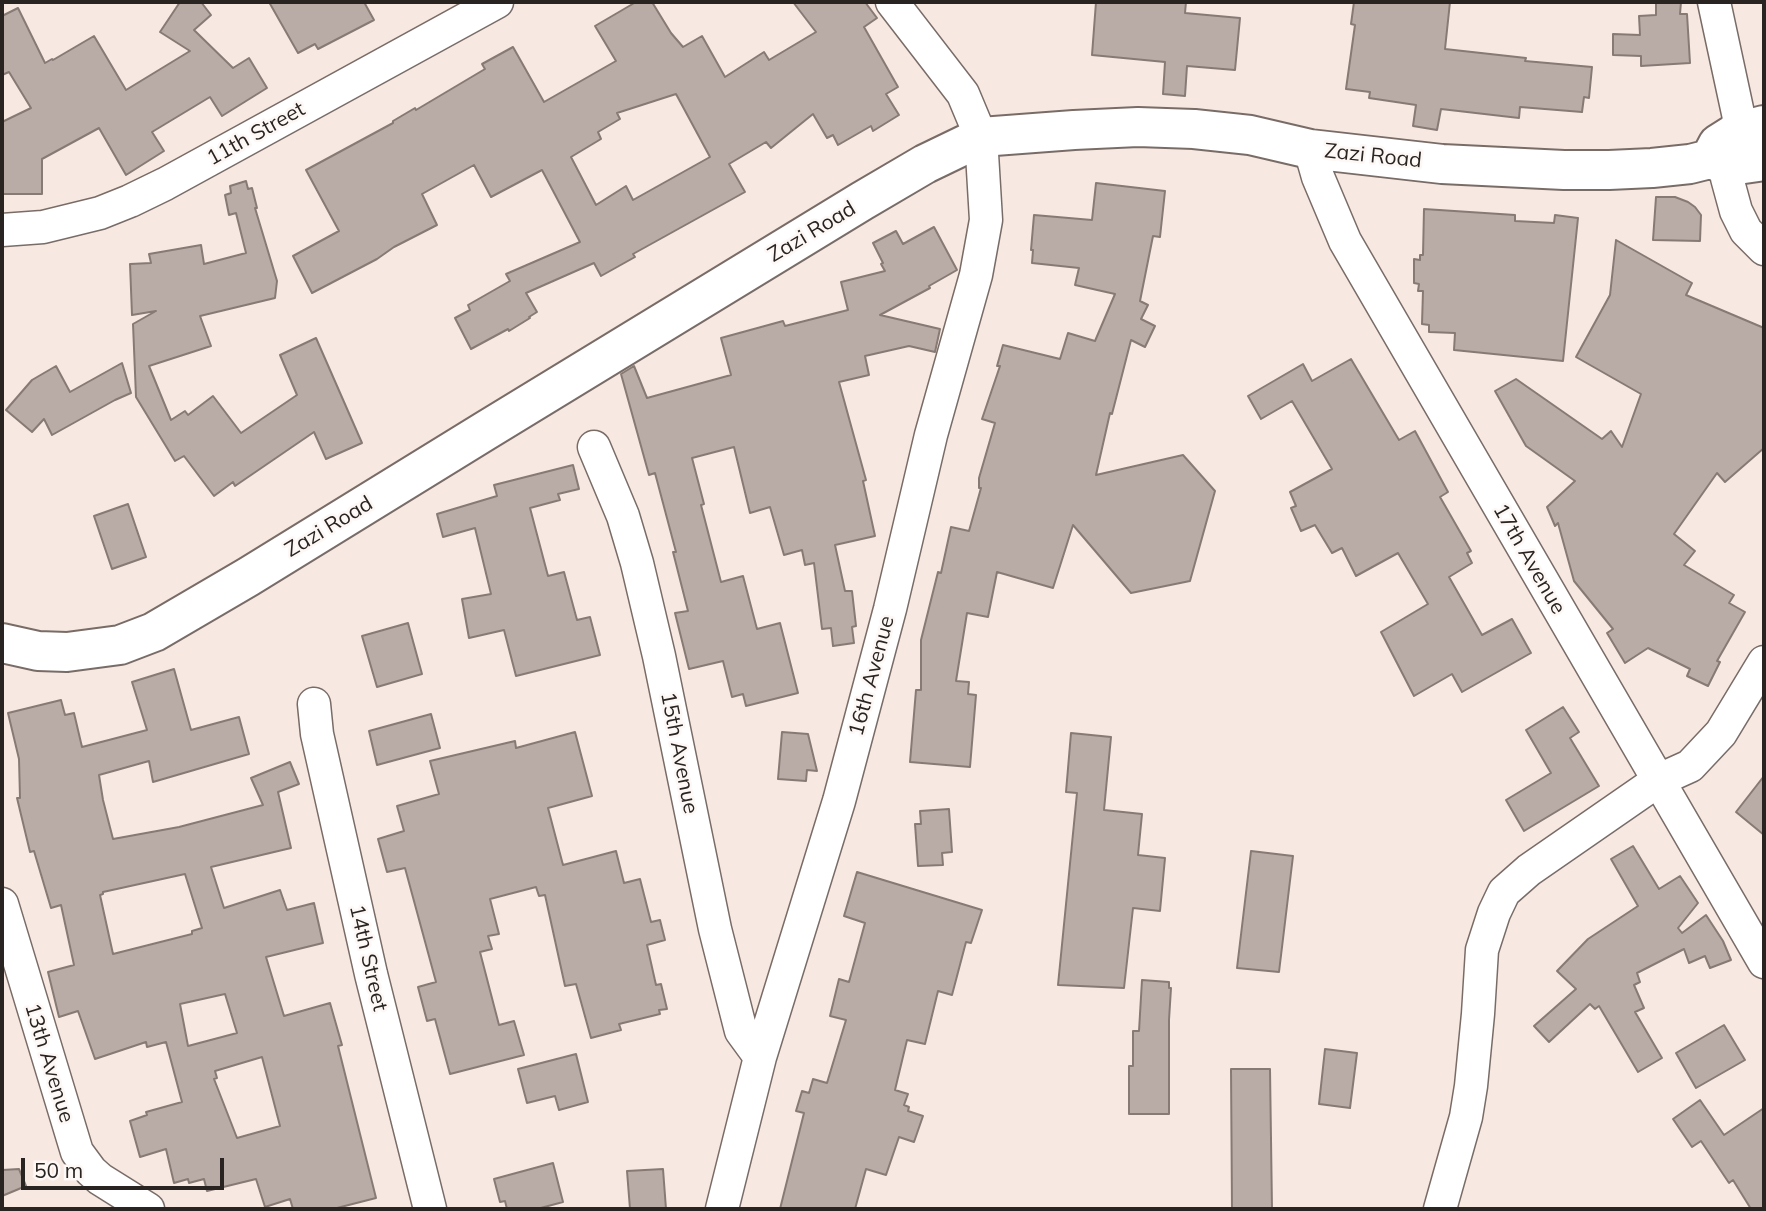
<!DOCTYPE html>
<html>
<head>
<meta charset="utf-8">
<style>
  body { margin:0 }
  #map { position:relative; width:1766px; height:1211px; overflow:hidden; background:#f7e8e2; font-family:Mulish,sans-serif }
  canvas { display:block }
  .frame { position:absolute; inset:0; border:4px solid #292422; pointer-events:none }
  .scale { position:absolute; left:21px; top:1158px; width:203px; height:32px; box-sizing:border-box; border:4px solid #292422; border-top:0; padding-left:9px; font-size:21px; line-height:24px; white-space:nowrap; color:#292422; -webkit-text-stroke:5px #fdf7f5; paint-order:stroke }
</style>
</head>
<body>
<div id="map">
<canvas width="1766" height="1211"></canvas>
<div class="frame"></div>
<div class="scale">50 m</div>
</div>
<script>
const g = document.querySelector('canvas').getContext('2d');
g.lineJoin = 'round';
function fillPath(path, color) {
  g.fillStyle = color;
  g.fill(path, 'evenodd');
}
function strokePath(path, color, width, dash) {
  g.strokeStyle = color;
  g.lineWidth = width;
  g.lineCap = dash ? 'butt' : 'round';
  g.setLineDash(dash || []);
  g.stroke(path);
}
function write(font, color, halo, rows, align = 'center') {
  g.font = font + ' Mulish,sans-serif';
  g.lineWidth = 5;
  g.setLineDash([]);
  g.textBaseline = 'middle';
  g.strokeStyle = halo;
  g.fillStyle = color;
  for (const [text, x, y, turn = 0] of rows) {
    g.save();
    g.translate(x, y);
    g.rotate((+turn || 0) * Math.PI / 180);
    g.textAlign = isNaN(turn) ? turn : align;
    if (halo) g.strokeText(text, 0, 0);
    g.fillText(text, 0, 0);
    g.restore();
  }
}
const building = new Path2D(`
  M180 2H201L211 15 194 30 233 68 249 58 267 88 222 116 210 97 152 132 164 151 126 175 99 128 42 159V194H2V122L31 108 9 72 2 75V16L18 8 45 63 52 59 53 60 94 36 126 90 190 51 160 32Z
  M269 2H364L374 20 318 49 315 44 298 53Z
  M636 2H652L671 33 683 47 702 36 725 77 764 52 769 60 816 32 793 2H865L877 18 864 27 898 87 886 94 899 115 873 131 871 126 838 145 833 135 827 138 813 114 771 148 766 142 729 164 745 192 633 254 635 257 601 276 594 263 526 293 537 312 529 317 530 318 509 331 508 329 471 349 455 318 470 310 468 305 510 281 506 274 580 242 542 170 491 197 474 165 422 194 437 225 394 247 377 259 312 293 293 256 339 231 306 170 393 123V121L415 108 416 110 485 69 482 64 513 47 544 102 616 61 595 26ZM676 94 710 157 633 200 626 186 596 205 571 157 601 139 598 132 620 119 617 113Z
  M1096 2H1186L1185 13 1240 18 1235 70 1187 66 1185 96 1163 94 1165 62 1092 55Z
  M1354 2H1450L1445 49 1526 58 1525 61 1592 67 1589 98 1584 97 1582 112 1520 107 1519 118 1441 109 1437 130 1413 126 1416 105 1369 98 1370 92 1346 89 1355 25 1351 24Z
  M1656 2H1681L1680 14H1687L1690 63 1641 66V56L1613 55V34L1640 35 1639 16 1656 15Z
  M246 181 248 189 252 188 257 208H255L277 281 275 298 200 316 211 346 149 366 171 420 185 411 188 415 213 396 241 433 297 395 280 355 316 338 362 443 326 459 314 432 235 486 233 482 214 496 184 456 175 461 136 397 133 324 156 311 132 315 130 264 151 263 149 254 201 245 204 264 246 253 236 213 229 215 225 195 231 193 230 186Z
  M1096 183 1165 191 1160 237 1153 236 1140 301 1148 305 1141 319 1155 326 1145 347 1131 340 1112 414 1110 413 1096 475 1183 455 1215 491 1190 581 1131 593 1073 525 1053 588 997 572 988 617 967 613 956 681 969 682 968 694 976 695 970 767 910 762 916 690H921V640L938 572 941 573 951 527 969 531 981 488H979V478L995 423 982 419 1000 366H997L1003 345 1060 359 1068 333 1095 341 1115 294 1075 285 1079 268 1032 263 1033 250H1031L1034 215 1092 220Z
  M1656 197H1675L1688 202 1695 207 1701 215 1700 241 1653 240Z
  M1424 209 1515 215V221L1554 223 1555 215 1578 218 1563 361 1454 350 1455 333 1429 332V325L1422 324 1423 291H1418L1419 284 1414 283V259L1420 260V255H1423Z
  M934 227 957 270 929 286 930 288 880 315 940 329 935 352 909 346 865 356 869 375 839 382 866 480 863 481 875 536 835 545 845 591H852L856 626 852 627 854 643 833 646 831 628 822 629 814 563 805 565 802 550 784 555 770 507 750 513 734 447 692 458 704 504 701 505 721 582 743 576 757 629 780 623 798 693 746 706 743 694 732 697 723 661 689 669 675 613 688 611 673 552H676L655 473 649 475 621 374 634 366 647 398 731 375 721 338 783 321 785 326 848 310 841 282 885 271 881 264 883 263 873 243 896 231 903 244Z
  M1616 240 1692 283 1686 295 1764 328V448L1725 482 1717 473 1674 534 1695 551 1684 565 1734 595 1729 603 1745 612 1717 661 1720 662 1708 686 1687 676 1690 669 1648 648 1625 663 1607 633 1613 629 1574 581 1558 523 1555 526 1547 507 1575 481 1526 446 1495 391 1516 379 1602 439 1611 431 1622 447 1641 394 1576 357 1610 295Z
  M1351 359 1399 440 1415 431 1448 492 1440 497 1471 551 1467 553 1472 563 1449 577 1482 635 1512 619 1531 653 1462 692 1452 674 1414 696 1381 632 1428 604 1398 553 1356 576 1342 548 1332 553 1315 525 1301 531 1291 508 1296 506 1290 492 1332 469 1292 401 1261 419 1248 396 1303 364 1312 381Z
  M122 363 131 393 115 400 52 435 44 419 32 432 6 410 32 380 56 366 70 392Z
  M573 465 579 489 558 494 560 500 530 508 548 576 564 572 577 620 590 617 600 655 516 676 504 630 469 638 462 599 491 594 475 528 443 537 437 514 497 496 494 485Z
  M128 504 146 557 112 569 94 516Z
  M408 623 422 674 377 687 362 636Z
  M174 669 191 730 239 717 249 754 153 782 149 761 99 775 103 800 113 839 179 827 263 805 251 778 290 762 299 784 278 792 291 848 211 867 224 908 280 890 287 910 314 903 323 943 266 957 284 1016 330 1003 342 1045 338 1046 376 1198 333 1209H293L290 1199 265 1207 256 1179 207 1191 204 1179 189 1183 188 1179 174 1183 166 1149 140 1157 130 1121 147 1115 146 1112 182 1102 166 1042 147 1047 146 1042 95 1059 78 1011 59 1017 48 972 74 965 61 905 51 908 34 851 30 852 17 798H20L19 759 8 713 61 700 65 715 74 713 82 747 147 730 132 682ZM185 874 202 928 192 931V934L113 954 100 895 103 894V892ZM225 994 237 1033 188 1046 180 1004ZM262 1057 280 1126 237 1138 214 1079 217 1078 215 1071Z
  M1563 707 1579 732 1570 738 1599 786 1524 831 1506 800 1551 773 1526 730Z
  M431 714 440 748 377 765 369 731Z
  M575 732 592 796 548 808 563 865 616 851 624 883 640 879 651 922 660 920 665 940 647 945 656 985 661 984 667 1009 659 1010 660 1014 619 1024 621 1030 591 1038 576 984 565 986 545 895 539 896 536 887 490 899 499 934 488 936 492 949 480 952 499 1025 514 1021 524 1055 450 1074 435 1019 427 1021 418 987 436 982 405 868 387 872 378 839 404 831 397 806 439 794 430 761 515 741 516 748Z
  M782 732 808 734 817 771 807 770 806 781 778 779Z
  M1071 733 1111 737 1104 810 1142 814 1138 855 1165 858 1160 911 1133 908 1124 988 1058 985 1077 793 1066 792Z
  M1764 776V835L1736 812Z
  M949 809 952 852 942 853 943 865 918 866 915 824H921L920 811Z
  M1633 846 1659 889 1680 876 1698 903 1678 928 1682 933 1706 915 1723 941 1731 960 1710 968 1705 956 1689 963 1684 949 1637 973 1640 982 1634 985 1644 1008 1635 1012 1662 1058 1638 1072 1599 1006 1595 1009 1590 1004 1549 1042 1534 1026 1576 989 1557 971 1588 939 1638 906 1611 859Z
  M1251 851 1293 856 1279 972 1237 968Z
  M857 872 982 910 971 943 966 942 952 995 938 991 925 1044 907 1040 895 1090 908 1094 904 1105 909 1107 908 1111 923 1116 914 1142 899 1137 886 1175 866 1169 855 1209H780L804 1113 796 1111 802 1091 809 1093 813 1079 827 1083 846 1020 830 1016 839 979 849 982 865 923 844 916Z
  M1142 980 1169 982V988H1171L1169 1020V1114H1129V1066H1133V1031H1139Z
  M1724 1025 1745 1060 1696 1088 1676 1053Z
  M1325 1049 1357 1053 1350 1108 1319 1104Z
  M576 1054 588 1102 559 1110 555 1096 527 1103 518 1069Z
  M1231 1069H1270L1272 1209H1232Z
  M1700 1100 1724 1135 1764 1108V1209H1751L1733 1180 1729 1183 1701 1141 1692 1147 1673 1119Z
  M553 1163 563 1202 537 1209H507L505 1201 500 1202 494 1179Z
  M19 1169 26 1186 2 1196V1170Z
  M663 1169 666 1209H630L627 1171Z`);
fillPath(building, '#b9aba6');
strokePath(building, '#877a75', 2);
const street = new Path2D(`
  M1714 2 1739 118 1727 178 1736 211 1746 231 1764 249
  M1310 149 1318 177 1345 241 1764 962
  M2 230 43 227 100 213 130 201 165 184 497 2
  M594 447 623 516 637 563 659 656 715 929 741 1031 760 1057
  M314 704 317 734 371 974 430 1209
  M2 904 77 1152 91 1171 100 1179 148 1209
  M722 1209 760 1057 839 801 890 609 931 435 976 275 986 220 981 137 963 94 892 2
  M1440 1209 1466 1117 1471 1086 1478 1014 1482 950 1494 913 1504 892 1529 870 1659 780 1690 766 1721 733 1764 662`);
const secondary = new Path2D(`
  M1710 159 1718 144 1737 132 1764 125
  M2 643 38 651 67 652 120 645 154 632 248 577 485 431 862 201 925 164 981 137 1074 130 1138 127 1194 129 1250 135 1310 149 1442 164 1564 170H1609L1652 168 1690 164 1710 159 1730 166 1764 161`);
strokePath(street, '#796c67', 35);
strokePath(secondary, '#796c67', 42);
strokePath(street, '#fff', 32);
strokePath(secondary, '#fff', 38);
write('21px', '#292422', '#fdf7f5', [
  ["11th Street",256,134,-29],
  ["Zazi Road",1373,156,6],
  ["Zazi Road",812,232,-31],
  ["Zazi Road",329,527,-31],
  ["17th Avenue",1529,559,60],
  ["16th Avenue",872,676,-75],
  ["15th Avenue",679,753,79],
  ["14th Street",368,958,77],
  ["13th Avenue",49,1063,73]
]);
</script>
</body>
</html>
